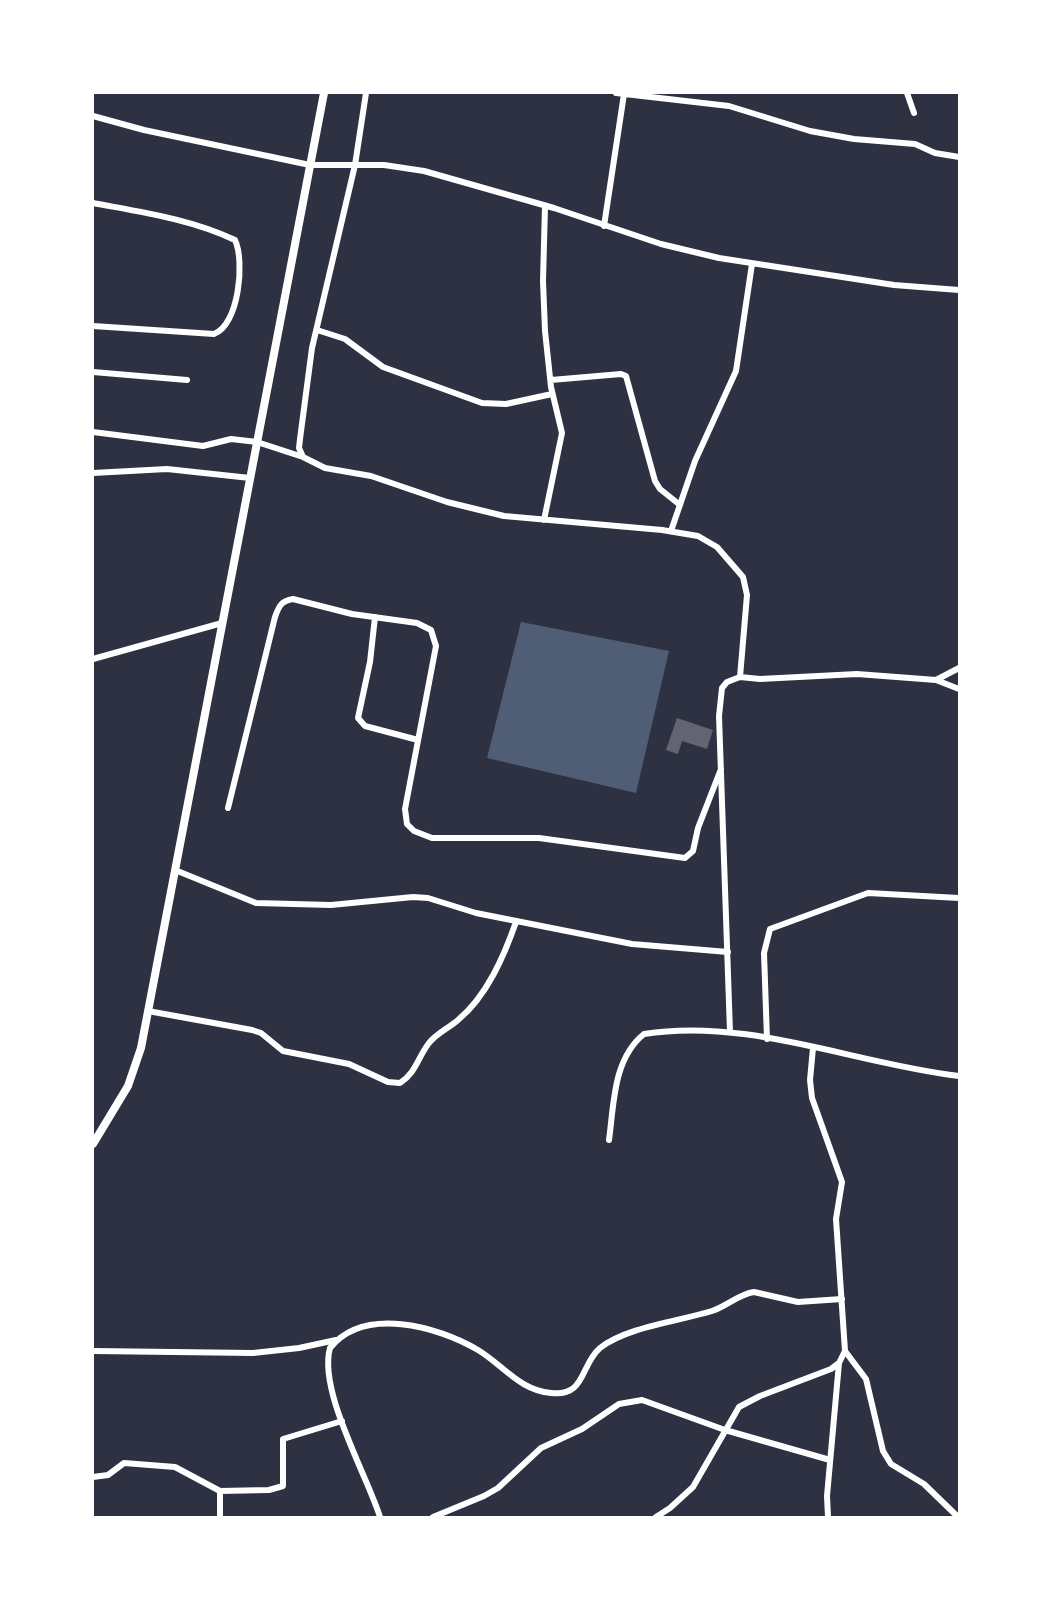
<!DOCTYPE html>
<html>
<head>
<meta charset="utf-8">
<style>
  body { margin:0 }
  #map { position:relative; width:1052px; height:1610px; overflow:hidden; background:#2d3142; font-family:Mulish,sans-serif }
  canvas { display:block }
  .frame { position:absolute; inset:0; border:94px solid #fff; pointer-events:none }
</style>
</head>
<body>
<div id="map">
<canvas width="1052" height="1610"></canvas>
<div class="frame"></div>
</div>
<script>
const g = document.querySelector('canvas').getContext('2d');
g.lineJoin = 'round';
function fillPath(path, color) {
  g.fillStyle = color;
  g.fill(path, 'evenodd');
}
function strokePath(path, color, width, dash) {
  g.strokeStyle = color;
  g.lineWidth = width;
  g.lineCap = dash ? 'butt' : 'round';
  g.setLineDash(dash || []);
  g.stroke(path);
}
fillPath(new Path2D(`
  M521 622 669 651 636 793 487 758Z`), '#4f5d75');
fillPath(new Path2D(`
  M677 718 713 730 707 749 682 741 678 754 666 750Z`), '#626471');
strokePath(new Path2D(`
  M616 93 729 106 810 131 854 139 915 144 935 153 959 157
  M907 93 914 113
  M93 116 144 130 310 165H384L424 171 554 208 661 244 719 258 894 285 959 290
  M93 203C141 212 191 219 235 240 245 261 239 325 214 334L93 326
  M604 226 624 94
  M317 330 345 339 383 367 482 403 506 404 552 394
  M93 372 187 380
  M551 380 621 374 626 376 655 481 660 489 680 505
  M93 432 203 446 231 439 257 442 303 457 325 468 371 476 447 502 504 516 662 530 698 536 717 547 743 577 747 595 740 677
  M303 457 299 448 300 439 312 348 355 165 366 93
  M93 473 167 469 250 478
  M544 520 562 433 551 387 545 331 543 281 545 206
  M671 531 695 461 736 371 752 264
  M375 617 370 662 358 718 365 726 418 740
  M93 659 222 623
  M936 680 959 689
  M228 808 275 617C279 606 281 601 293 599L352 614 417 623 431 630 436 646 405 809 407 824 414 831 432 838H539L685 858 693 851 698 828 721 769
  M175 870 256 903 331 905 413 897 428 898 476 913 632 944 728 952
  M148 1011 252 1030 261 1033 283 1051 349 1064 388 1082 400 1083C416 1073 418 1057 429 1043 437 1033 449 1028 458 1020 487 996 504 956 516 922
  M730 1032 719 716 722 688 727 682 740 677 760 679 857 674 936 680 959 668
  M767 1039 764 953 770 929 868 893 959 898
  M609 1140C614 1104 613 1059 644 1034 747 1017 856 1064 959 1076
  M93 1351 253 1353 299 1348 336 1340
  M845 1351 866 1379 883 1451 891 1464 924 1484 958 1517
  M93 1477 108 1475 124 1463 175 1467 220 1491V1517
  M220 1491 269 1490 283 1486V1439L342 1421
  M380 1517C367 1475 318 1391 330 1348 364 1306 437 1326 478 1350 503 1365 519 1390 551 1393 586 1397 580 1365 600 1348 626 1327 680 1321 712 1311 727 1306 739 1294 754 1292L798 1302 842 1299
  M433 1517 484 1496 498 1488 541 1448 582 1429 619 1404 642 1400 725 1430 830 1460
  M656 1517 670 1508 693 1487 739 1407 760 1396 831 1369 839 1363 845 1351 836 1219 842 1182 812 1098 810 1080 813 1048
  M828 1517 827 1496 839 1363`), '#fff', 6);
strokePath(new Path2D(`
  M93 1144 128 1086 141 1048 324 93`), '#fff', 8);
</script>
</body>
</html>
